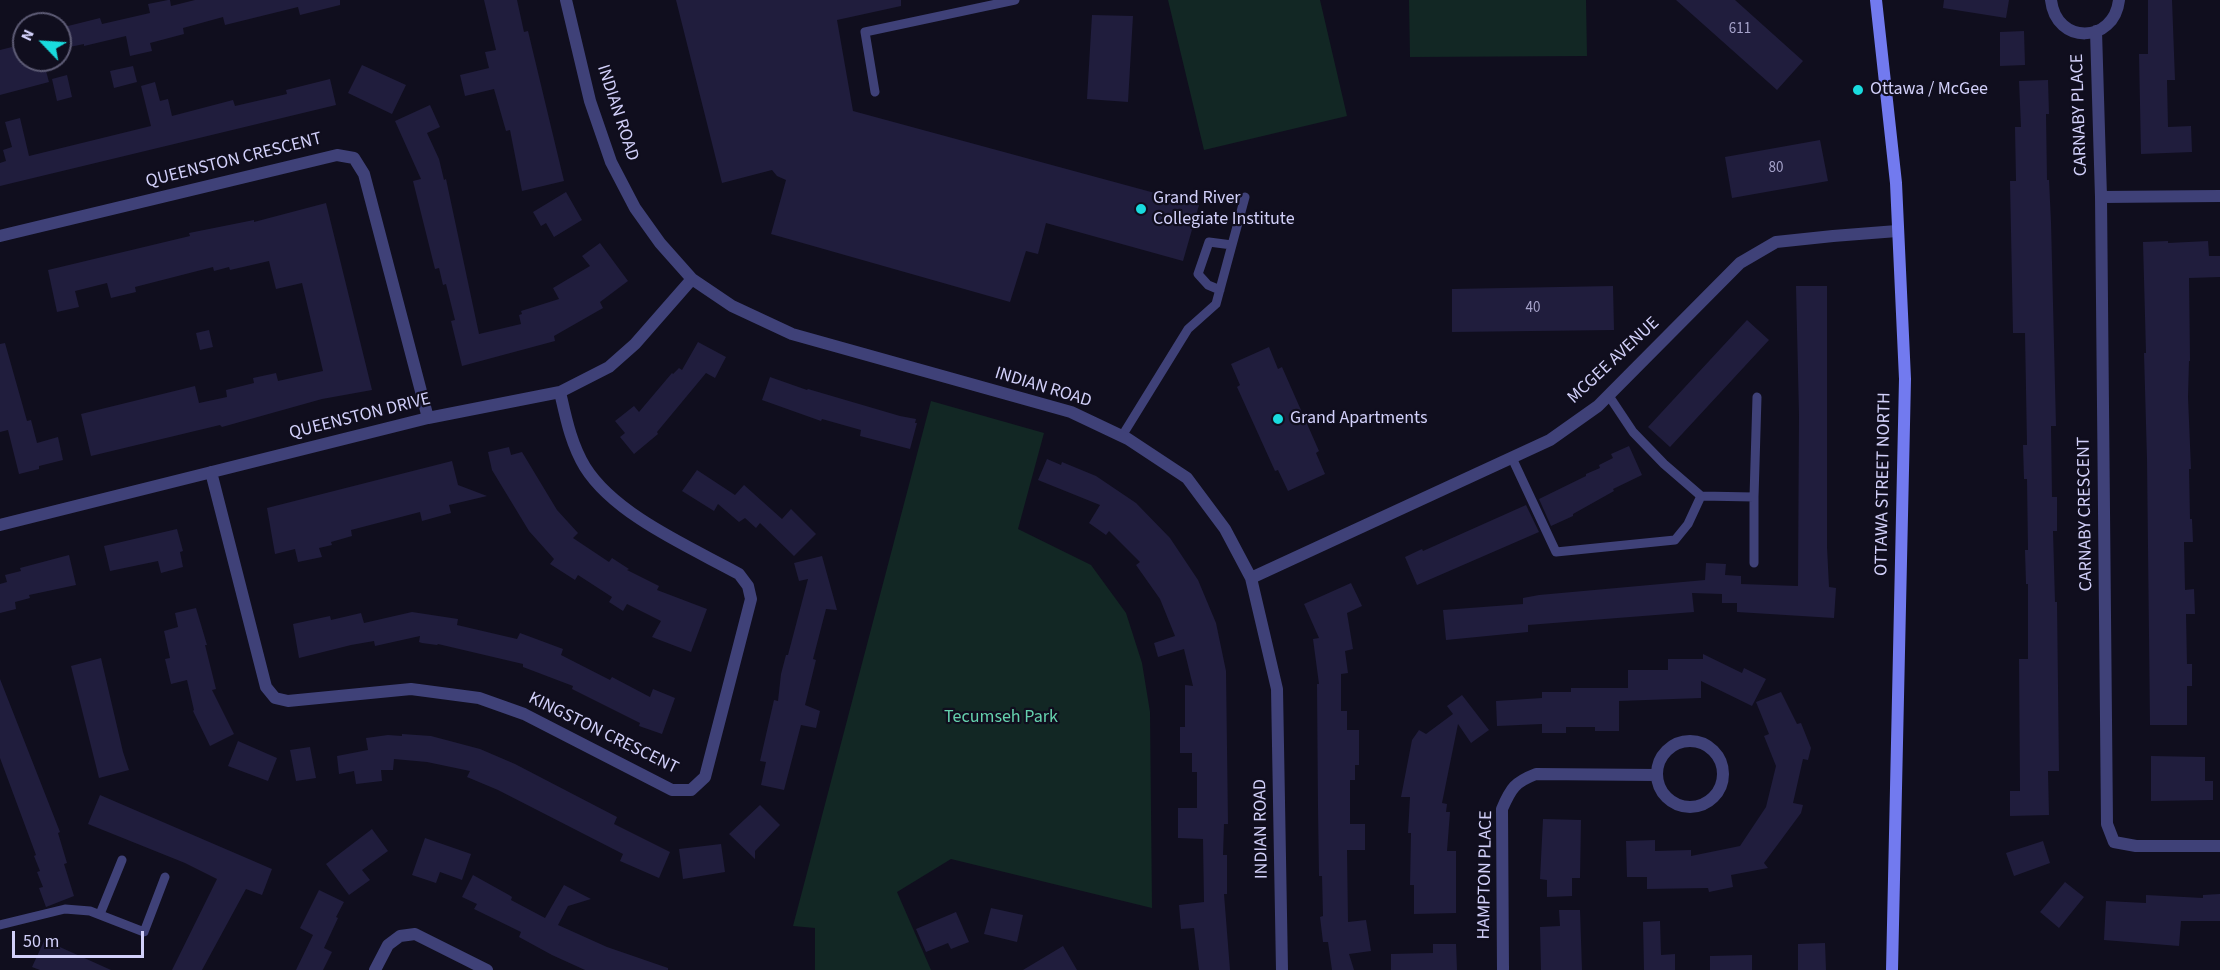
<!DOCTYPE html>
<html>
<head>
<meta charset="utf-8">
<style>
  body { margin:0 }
  #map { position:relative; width:2220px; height:970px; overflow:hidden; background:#100e1e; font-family:"Source Sans 3",sans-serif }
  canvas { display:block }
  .north { position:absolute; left:12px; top:12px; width:60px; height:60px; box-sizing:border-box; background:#100e1e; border:2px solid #5e5c76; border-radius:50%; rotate:295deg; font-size:16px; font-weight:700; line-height:24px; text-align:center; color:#d2d0fa }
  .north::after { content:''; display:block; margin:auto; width:21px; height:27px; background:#19dbde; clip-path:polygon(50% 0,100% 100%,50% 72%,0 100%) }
  .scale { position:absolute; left:12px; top:931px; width:132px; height:27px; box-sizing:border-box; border:3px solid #d2d0fa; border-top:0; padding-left:8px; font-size:18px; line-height:21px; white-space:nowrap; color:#d2d0fa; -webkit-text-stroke:4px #100e1e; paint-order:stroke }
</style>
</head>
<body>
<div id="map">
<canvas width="2220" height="970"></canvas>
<div class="north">N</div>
<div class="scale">50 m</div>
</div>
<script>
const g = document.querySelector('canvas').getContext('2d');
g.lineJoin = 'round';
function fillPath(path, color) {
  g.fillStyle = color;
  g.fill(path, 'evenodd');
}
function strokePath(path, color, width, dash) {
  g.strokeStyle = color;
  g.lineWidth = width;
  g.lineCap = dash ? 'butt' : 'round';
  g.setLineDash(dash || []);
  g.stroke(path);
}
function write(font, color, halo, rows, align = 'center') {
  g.font = font + ' "Source Sans 3",sans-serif';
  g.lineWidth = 4.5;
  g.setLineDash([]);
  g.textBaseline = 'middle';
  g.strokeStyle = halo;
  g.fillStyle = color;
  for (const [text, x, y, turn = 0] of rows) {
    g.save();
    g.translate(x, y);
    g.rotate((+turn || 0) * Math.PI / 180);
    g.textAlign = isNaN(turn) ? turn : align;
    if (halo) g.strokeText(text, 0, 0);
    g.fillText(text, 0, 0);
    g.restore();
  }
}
fillPath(new Path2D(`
  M1168 0H1320L1347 116 1204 150Z
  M1409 0H1586L1587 56 1410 57Z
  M931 401 1044 433 1018 529 1091 565 1126 613 1142 663 1150 712 1152 908 951 859 897 892 931 970H815V928L793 926Z`), '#122724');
fillPath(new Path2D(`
  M168 0H170L171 6 195 0H340V5L300 15 298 7 225 25 223 17 183 28 184 34 150 43 152 51 130 56 126 36 84 46V44L60 49V28L100 18 102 24 150 13 148 4Z
  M484 0H517L524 32 528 31 564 181 522 191 510 130 506 131 494 89 465 96 460 75 489 68 485 52 496 50Z
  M676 0H901V6L837 20 853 111 1199 205 1183 261 1046 223 1038 254 1026 251 1010 302 771 234 786 180 777 176 772 170 722 183Z
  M1676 0H1735L1803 61 1777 90Z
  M1944 0H2009L2006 18 1943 8Z
  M2148 0H2172L2175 80H2167L2168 127 2191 126 2192 152 2141 154 2139 54H2148Z
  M1092 15 1133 16 1128 102 1087 99Z
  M2024 31 2025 65 2000 66V32Z
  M24 44V60H43L49 82 0 95V50Z
  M362 65 406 85 392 114 348 93Z
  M133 66 137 82 114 88 110 71Z
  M67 75 72 97 57 101 52 79Z
  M330 79 336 105 0 186V163L6 161 3 150 12 147 5 122 20 118 29 156 151 126 141 86 155 82 160 101 168 99 172 116 233 100 235 106 287 94 286 90Z
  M2048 80 2049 114H2046L2047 180H2049L2051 222 2056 426H2051L2052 497H2057V531H2053L2055 602H2057L2059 771H2048L2049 815 2010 816V791H2020L2019 659H2028V584H2026L2025 550H2028L2027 479H2024L2023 445H2027L2025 333H2013L2010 181H2016L2015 127H2021L2019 81Z
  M430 105 440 127 427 133 439 159 444 180 446 179 479 334 521 324 519 315 522 314 521 311 559 299 553 288 590 266 582 256 600 243 628 281 600 302 603 308 554 336 555 341 462 366 451 321 455 320 446 284 443 285 439 268 435 269 413 181 421 179 395 121Z
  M1820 140 1828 181 1732 198 1725 157Z
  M566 192 582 220 554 237 546 223 541 226 533 212Z
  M326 203 372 390 322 399 222 427 220 425 91 456 81 414 195 386 199 403 227 397 226 390 254 383 253 378 276 373 278 381 323 371 302 283 276 289 269 261 230 270 229 267 214 271 213 267 135 287 136 292 111 298 107 283 75 291 79 307 57 312 48 270 190 236 189 233 254 220V222Z
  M2168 241V243L2208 241 2209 256H2220V277L2189 278 2190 361H2189L2188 397 2191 469H2189L2190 519H2192L2193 542H2184L2185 590 2194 589 2195 614H2186L2187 664H2192V686H2187V725H2150L2147 459 2144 353H2146L2143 242Z
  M1613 286 1614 330 1452 332V289Z
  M1796 286H1827V547L1829 587 1836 588 1834 618 1737 612V603H1722V594L1692 593 1694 612 1528 625V632L1446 640 1443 610 1523 604V598L1539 595 1705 580 1706 563 1726 564 1725 575 1741 576V584L1798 586 1799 415Z
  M1747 320 1769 340 1670 447 1648 427Z
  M209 330 213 347 200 350 196 333Z
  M698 342 726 357 715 378 706 373 657 432 658 434 634 454 620 437 625 433 615 421 634 406 639 412 672 373 673 374 679 368 682 370Z
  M5 343 27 421 31 420 37 443 58 437 63 460 39 466V469L19 474 8 430 0 432V344Z
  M1269 347 1278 369 1282 367 1319 451 1316 453 1325 474 1288 491 1278 470 1275 471 1237 387 1240 385 1231 364Z
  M770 377 807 390 808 389 900 416 916 419 915 423H917L910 449 860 436 861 430 822 419 821 421 762 400Z
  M1629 446 1642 475 1613 489 1614 491 1573 514V516L1551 526 1539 499 1586 476V474L1600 468 1599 465 1613 458 1611 454Z
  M509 447 511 455 522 452 557 510 578 533 573 538 609 562 612 558 629 569 627 570 659 586 657 590 707 609 691 652 652 637 661 621 627 604 623 611 609 602 612 597 578 575 575 580 550 564 554 559 529 531 492 470 488 452Z
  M1047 459 1061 465 1062 462 1096 476 1136 503 1170 538 1198 580 1216 623 1226 671 1228 824H1224L1223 855H1227V894H1224L1230 970H1199L1194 928 1181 929 1179 905 1204 902 1203 839 1178 838V808H1197V772H1192V753H1180V727H1185V685L1193 686 1184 649 1158 657 1154 643 1175 636 1160 599 1136 565 1140 562 1109 531 1106 535 1089 523 1100 505 1038 480Z
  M452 461 458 485 487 496 449 505 451 513 422 521 420 512 351 530 352 536 331 542 332 545 319 548 322 557 298 562 295 549 275 554 267 508Z
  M697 470 735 495 744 485 782 519 791 509 816 534 794 556 760 523 756 528 745 518 739 522 718 504 714 511 682 491Z
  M1526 505 1539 532 1417 585 1405 557 1422 549 1423 551Z
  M177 529 183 551 180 552 183 567 161 573 158 561 110 571 104 546Z
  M69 555 76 585 29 595 30 598 15 602 16 609 0 613V584L7 582 5 575 21 571 20 568Z
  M822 556 837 610 826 609 813 659 816 660 805 705 820 711 816 728 801 725 784 790 761 785 766 762 760 761 774 700 778 701 781 674 786 655H788L808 579 799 581 794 563Z
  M1351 583 1362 606 1347 613 1353 649 1345 651 1348 673 1341 674V711H1347V730H1359V765H1355V780H1350V824H1365V850H1347L1348 922 1366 920 1371 951 1349 954 1354 970H1332L1328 942H1323L1320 917 1323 916 1322 876H1319L1318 808 1317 684H1319L1313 639 1319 638 1304 604Z
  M196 608 207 645H205L216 689 212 690 234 734 210 746 193 711 194 710 187 680 171 684 165 659 170 658 164 631 178 627 175 613Z
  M412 612 458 619 457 625 517 639 520 633 563 649 561 655 610 680 612 677 650 697 653 689 675 698 662 734 639 726 640 723 572 689 573 686 523 667V664L438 644 437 645 422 643 419 642 420 636 375 646 374 641 351 645 299 658 293 624 330 616 331 620 361 613 364 623Z
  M1703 654 1742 673 1744 668 1766 679 1752 706 1701 681V698L1619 701V731H1595V727H1566V733H1542V724L1497 726 1496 701 1542 698V692H1571V688H1628V670H1668V659H1703Z
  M101 658 123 752 129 770 99 778 71 666Z
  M0 679 60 832 58 833 67 863 64 864 74 896 46 907 39 888 43 887 37 872 40 871 34 856 36 855 0 758Z
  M1781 692 1797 724 1801 723 1811 748 1808 760 1803 759 1793 803 1803 805 1801 813 1764 863 1768 868 1731 875 1733 887 1709 892 1708 888 1647 889V877H1627L1626 841 1655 840V851L1691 850V856L1740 846 1766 807 1776 766 1764 736 1769 734 1756 702Z
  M1462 695 1489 730 1471 743 1458 724 1442 803 1447 804 1446 812H1450L1447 851H1456V913L1414 914V885H1410L1411 833H1408L1410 797H1401L1412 740 1419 730 1426 734 1453 714 1447 706Z
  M402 734 431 736 480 749 515 764 617 817 614 824 670 852 659 878 620 861 623 854 498 790 467 777 470 771 427 762 394 759 393 770H381L382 781 356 784 354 771 339 774 337 756 368 750 366 738 388 735 402 736Z
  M238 741 277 758 268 781 228 766Z
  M310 747 316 778 296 781 290 750Z
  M2151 756 2205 757V781H2213V800L2151 801Z
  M100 795 272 869 262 895 246 889 202 970H172L217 879 185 863 88 824Z
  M760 805 780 825 755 851V859L729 834Z
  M1543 819 1581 820 1580 878H1572V896L1547 897V880L1540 879Z
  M372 829 388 851 362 870 370 880 349 895 326 864Z
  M425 838 471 854 462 880 440 872 436 883 412 875Z
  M2043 841 2050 863 2014 876 2006 853Z
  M721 844 725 872 683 879 679 849Z
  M473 875 509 895 512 897 511 900 545 918 564 885 591 899 568 906 558 925 607 947 668 968V970H585L552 955 519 937 521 932 474 909 477 904 462 897Z
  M2065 882 2084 897 2059 928 2040 912Z
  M319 890 344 902 336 917 338 918 324 948 332 952 323 970H296L313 935 300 928Z
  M2220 894V921H2181L2179 946 2104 940 2106 901 2146 903V895L2203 898V895Z
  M991 908 1023 915 1017 942 984 934Z
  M1559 910H1580L1582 970H1541L1540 927 1560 926Z
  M956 912 969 942 951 949 948 943 926 952 916 929Z
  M1660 921 1661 955 1675 954V970H1644L1643 922Z
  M45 939 62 948 111 970H40L32 967Z
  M1825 943 1826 970H1798V944Z
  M1433 944H1456L1457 970H1391V954L1433 953Z
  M1063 946 1077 970H1023Z
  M1752 955V970H1710V956Z`), '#201d3d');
strokePath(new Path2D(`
  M875 92 865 32 1015 0
  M1220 290 1208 285 1198 274 1209 242 1232 245
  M1122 436 1188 329 1216 304 1245 197
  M1512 458 1556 552 1675 540 1688 524 1701 496 1664 464 1633 432 1609 396
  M1701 496 1754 497 1757 397
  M1754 563V497
  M100 914 122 860
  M0 925 65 909 90 911 144 932 165 877`), '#3f4178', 9);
strokePath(new Path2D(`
  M566 0 590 101 611 162 635 208 660 243 692 279 732 306 792 334 1071 412 1128 439 1187 478 1225 529 1251 578 1277 689 1282 970
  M2051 0C2056 45 2114 44 2119 0
  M2096 31 2101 197
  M2220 196 2101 197 2107 824 2114 842 2136 846H2220
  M0 236 337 155 354 158 364 174 428 418
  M211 472 266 687 275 698 288 701 411 689 479 698 524 714 672 790H691L705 777 751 599 748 586 739 574C690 547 615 515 585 467 571 444 566 418 560 392
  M0 525 428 418 560 392 609 367 635 344 692 279
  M1251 578 1550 440 1598 406 1740 263 1776 242 1833 236 1897 231
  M1657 774a33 33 0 1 1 66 0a33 33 0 1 1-66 0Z
  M375 970 388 945 400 936 415 934 487 970
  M1503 970 1502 809C1511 788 1515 782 1536 774L1657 775`), '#3f4178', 12);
strokePath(new Path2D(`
  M1876 0 1896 183 1905 379 1892 970`), '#727aef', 12);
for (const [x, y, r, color] of [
  [1858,90,6,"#19dbde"],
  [1141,209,6,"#19dbde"],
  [1278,419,6,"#19dbde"]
]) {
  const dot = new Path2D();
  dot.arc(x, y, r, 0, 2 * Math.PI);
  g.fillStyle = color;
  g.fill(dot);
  strokePath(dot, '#100e1e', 2);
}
write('15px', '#a6a3cb', null, [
  ["611",1740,30],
  ["80",1776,169],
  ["40",1533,309]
]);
write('18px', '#d2d0fa', '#100e1e', [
  ["Ottawa / McGee",1870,90],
  ["Grand River",1153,199],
  ["Collegiate Institute",1153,220],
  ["Grand Apartments",1290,419]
], 'left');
write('18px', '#d2d0fa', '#100e1e', [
  ["INDIAN ROAD",617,113,72],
  ["CARNABY PLACE",2080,115,-92],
  ["QUEENSTON CRESCENT",234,161,-14],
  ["MCGEE AVENUE",1614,361,-43],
  ["INDIAN ROAD",1043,388,17],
  ["QUEENSTON DRIVE",360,417,-14],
  ["OTTAWA STREET NORTH",1884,484,-89],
  ["CARNABY CRESCENT",2086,514,-91],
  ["KINGSTON CRESCENT",603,734,26],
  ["INDIAN ROAD",1262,829,-91],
  ["HAMPTON PLACE",1486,875,-89]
]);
write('18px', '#65d1ad', '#100e1e', [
  ["Tecumseh Park",1001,718]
]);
</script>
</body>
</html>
